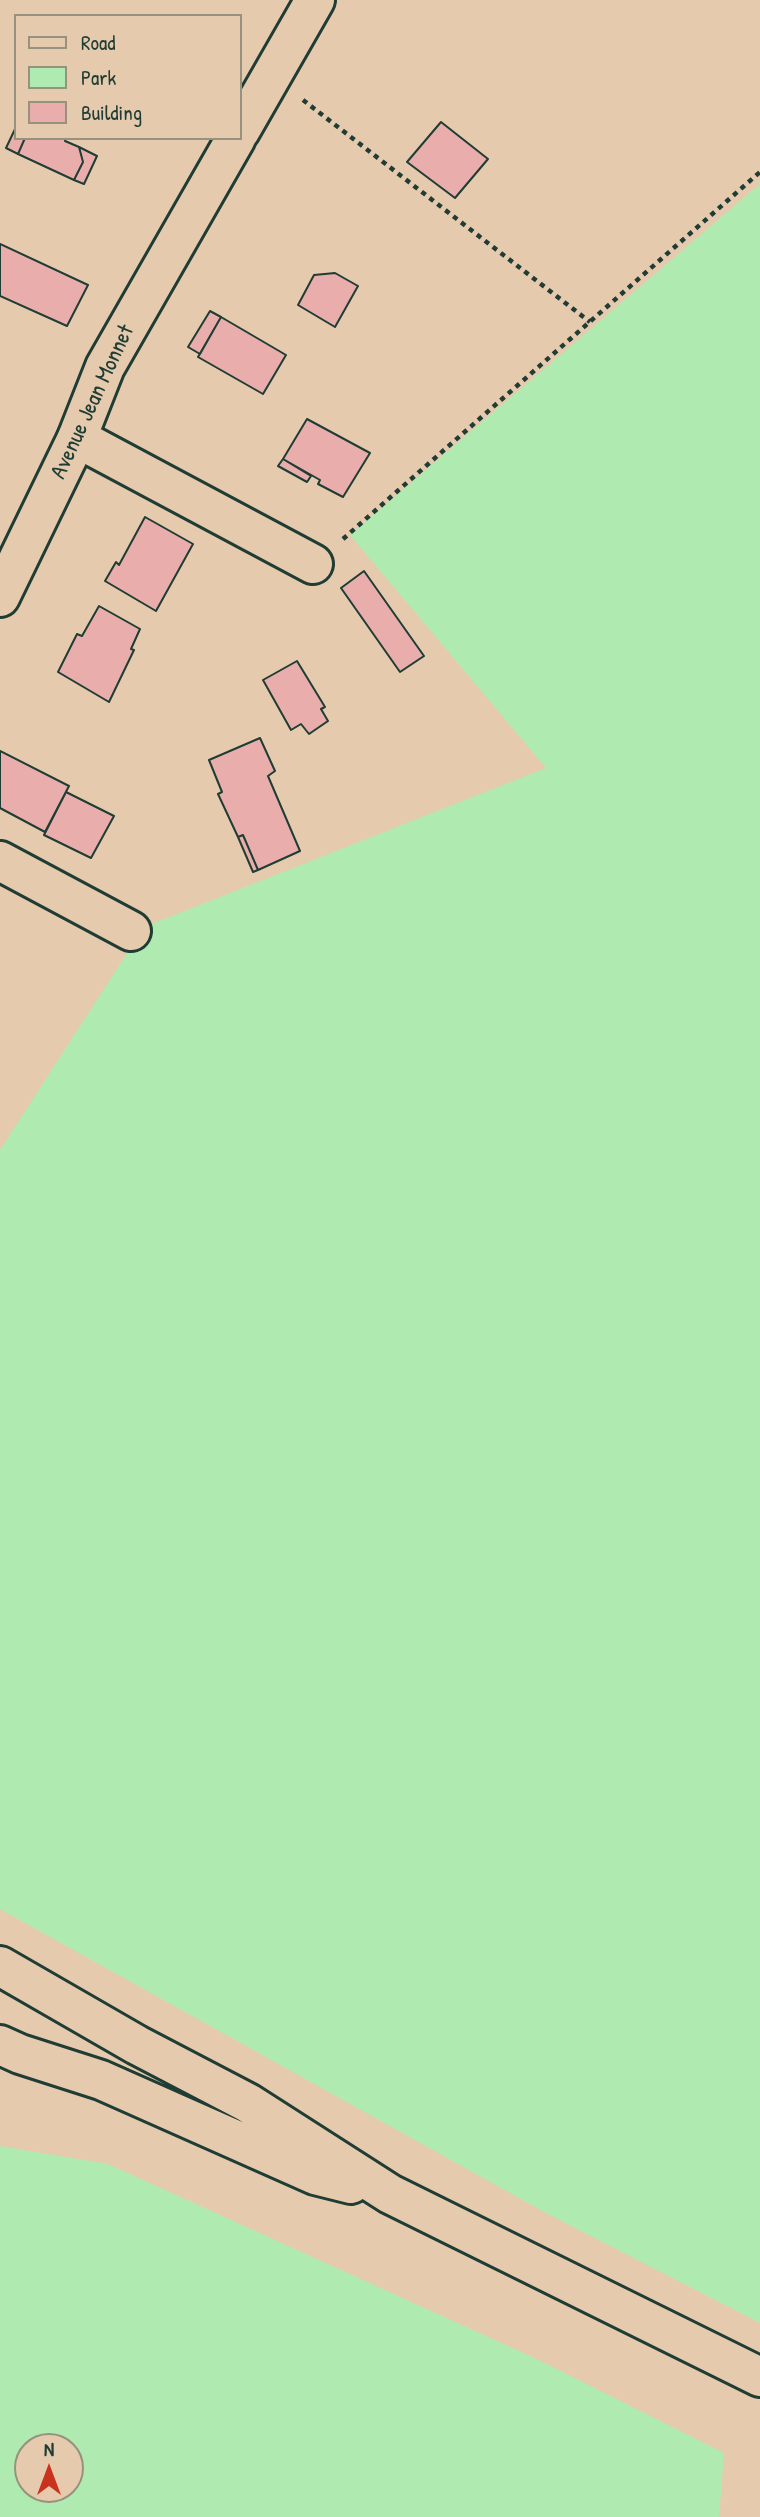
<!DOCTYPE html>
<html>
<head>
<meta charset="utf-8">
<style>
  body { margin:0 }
  #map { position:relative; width:760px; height:2517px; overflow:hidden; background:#e6caad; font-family:"Patrick Hand",sans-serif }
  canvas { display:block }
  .legend { position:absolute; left:14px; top:14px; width:228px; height:126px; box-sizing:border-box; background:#e6caad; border:2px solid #96927d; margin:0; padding:9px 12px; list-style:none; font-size:21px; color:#1f3d34 }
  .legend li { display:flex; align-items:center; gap:14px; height:35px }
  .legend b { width:35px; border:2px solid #96927d }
  .north { position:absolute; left:14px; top:2433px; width:70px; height:70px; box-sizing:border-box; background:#e6caad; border:2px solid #96927d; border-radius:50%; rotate:0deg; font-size:19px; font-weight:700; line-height:28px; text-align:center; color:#1f3d34 }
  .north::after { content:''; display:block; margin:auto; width:24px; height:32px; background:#c8321e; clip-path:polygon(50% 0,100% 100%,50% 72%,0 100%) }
</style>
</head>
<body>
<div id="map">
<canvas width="760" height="2517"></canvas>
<ul class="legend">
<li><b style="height:9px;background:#e6caad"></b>Road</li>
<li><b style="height:19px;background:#afebb0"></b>Park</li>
<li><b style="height:19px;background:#e9adac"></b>Building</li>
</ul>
<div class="north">N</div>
</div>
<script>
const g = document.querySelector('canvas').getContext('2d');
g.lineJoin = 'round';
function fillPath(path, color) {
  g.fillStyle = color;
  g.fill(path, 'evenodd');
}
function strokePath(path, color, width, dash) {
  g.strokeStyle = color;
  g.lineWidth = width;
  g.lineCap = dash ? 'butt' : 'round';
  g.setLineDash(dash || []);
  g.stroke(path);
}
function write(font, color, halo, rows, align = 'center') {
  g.font = font + ' "Patrick Hand",sans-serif';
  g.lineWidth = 5;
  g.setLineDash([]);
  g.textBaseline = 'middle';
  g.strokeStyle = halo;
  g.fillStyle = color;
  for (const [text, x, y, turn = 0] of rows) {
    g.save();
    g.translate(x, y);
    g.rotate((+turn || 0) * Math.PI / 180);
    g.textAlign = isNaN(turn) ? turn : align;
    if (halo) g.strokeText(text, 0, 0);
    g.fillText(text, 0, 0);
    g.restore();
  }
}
fillPath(new Path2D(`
  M760 184V2323L546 2213 0 1909V1150L144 927 546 768 350 535Z
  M0 2146 108 2164 541 2361 724 2453 719 2517H0ZM70 2447V2489H28V2447Z`), '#afebb0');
const building = new Path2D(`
  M441 122 488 159 455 198 407 162Z
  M16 127V138H25L18 154 6 148Z
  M25 138H66L65 141 79 147 83 162 74 180 18 154Z
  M79 147 97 156 84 184 74 180 83 162Z
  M0 244 88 285 67 326 0 296Z
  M335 273 358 286 335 327 298 305 314 275Z
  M210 311 221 317 200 354 188 347Z
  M221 317 286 355 263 394 198 357Z
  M307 419 370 453 343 497 318 484 320 480 283 459Z
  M283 459 311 476 307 482 278 466Z
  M145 517 193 544 156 611 105 581 116 562 119 565Z
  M364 571 424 656 400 672 341 588Z
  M99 606 140 629 131 649 134 650 109 702 58 672 77 634 82 636Z
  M297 661 325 707 321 709 328 721 309 734 301 724 291 730 263 680Z
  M260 738 275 771 268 776 300 851 258 870 243 835 238 837 218 794 222 792 209 760Z
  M0 751 69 786 45 832 0 808Z
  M66 792 114 816 91 858 44 835Z
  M243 835 258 870 253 872 238 837Z`);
fillPath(building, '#e9adac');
strokePath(building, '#1f3d34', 2);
const minor = new Path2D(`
  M77 438 313 564
  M0 861 131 931`);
const major = new Path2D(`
  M240 131 315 0
  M0 597 77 438 105 367 236 138
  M0 1966 137 2045 248 2103 390 2194 760 2377
  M0 2045 20 2054 101 2080 315 2175 351 2184`);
strokePath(minor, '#1f3d34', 44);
strokePath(major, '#1f3d34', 44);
strokePath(new Path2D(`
  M303 100 590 322
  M343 539 760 172`), '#1f3d34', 4.5, [5, 5]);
strokePath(minor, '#e6caad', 38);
strokePath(major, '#e6caad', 38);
write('23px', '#1f3d34', '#e6caad', [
  ["Avenue Jean Monnet",93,402,-65]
]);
</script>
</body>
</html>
